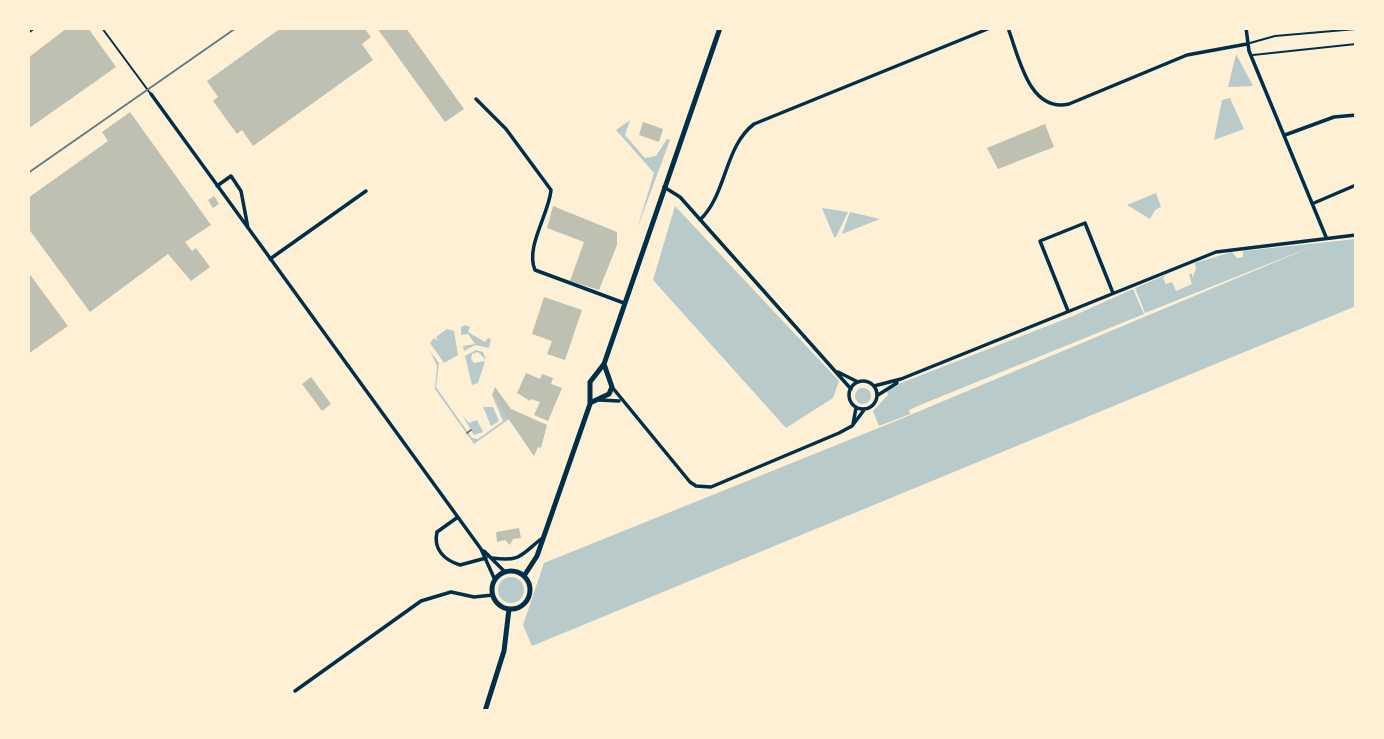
<!DOCTYPE html>
<html>
<head>
<meta charset="utf-8">
<style>
  body { margin:0 }
  #map { position:relative; width:1384px; height:739px; overflow:hidden; background:#fdf0d5; font-family:"Fira Sans",sans-serif }
  canvas { display:block }
  .frame { position:absolute; inset:0; border:30px solid #fdf0d5; pointer-events:none }
</style>
</head>
<body>
<div id="map">
<canvas width="1384" height="739"></canvas>
<div class="frame"></div>
</div>
<script>
const g = document.querySelector('canvas').getContext('2d');
g.lineJoin = 'round';
function fillPath(path, color) {
  g.fillStyle = color;
  g.fill(path, 'evenodd');
}
function strokePath(path, color, width, dash) {
  g.strokeStyle = color;
  g.lineWidth = width;
  g.lineCap = dash ? 'butt' : 'round';
  g.setLineDash(dash || []);
  g.stroke(path);
}
fillPath(new Path2D(`
  M1236 54 1253 86 1228 87Z
  M1230 98 1244 129 1214 140 1222 100Z
  M630 120 625 135 645 158 656 156 667 139 670 140 637 229 654 173 616 130Z
  M1156 193 1161 207 1155 210 1150 219 1127 205Z
  M675 206 839 381 833 398 786 428 653 280Z
  M822 208 848 212 836 237H834Z
  M850 212 880 219 842 234Z
  M1356 239V306L532 646 523 625 544 563 891 423 1316 245 1145 313 1135 288 1168 274 1163 278 1166 284 1172 282 1176 291 1192 284 1189 275 1192 273V278L1196 269 1195 263 1232 252 1237 258 1243 257V251Z
  M1133 289 1144 314 925 403 909 410 910 414 879 426 873 411 888 395 887 391 901 383 1073 316Z
  M466 325 470 327 468 332 485 342 488 338 491 339 489 348 475 345 464 351 463 346 475 344 468 334 461 335V327Z
  M447 329 454 331 458 355 444 363 430 343 434 338 438 341 436 337Z
  M476 350 483 352 486 360 478 352 472 354 471 359 474 363 485 361 478 383 472 385 465 356Z
  M430 351 439 363 436 387 472 438 478 439 503 421 492 395 509 419 474 444 435 389 437 366Z
  M855 396a8 8 0 1 1 16 0a8 8 0 1 1-16 0Z
  M483 407H493L499 421 491 426Z
  M462 415 469 423 477 420 483 432 474 435Z
  M498 590a13 13 0 1 1 26 0a13 13 0 1 1-26 0Z`), '#b9caca');
fillPath(new Path2D(`
  M67 28H88L116 67 28 129V58Z
  M281 28H364L371 37 362 44 373 60 253 146 242 130 237 134 213 101 218 97 207 81Z
  M377 28H406L464 109 445 122Z
  M130 112 211 225 185 242 192 251 196 248 210 267 191 281 168 254 90 312 28 228V198L108 141 102 132Z
  M643 122 663 129 659 142 639 135Z
  M1045 124 1054 147 998 169 987 148Z
  M214 196 219 204 213 208 208 200Z
  M553 206 617 232V245L599 290 570 281 584 242 547 228Z
  M28 272 68 326 28 354Z
  M544 297 582 310 565 360 547 354 552 341 532 334Z
  M526 373 540 379 542 374 553 378 551 384 562 388 548 421 534 415 540 402 531 399 530 401 517 393Z
  M311 377 331 404 322 411 302 384Z
  M495 387 511 409 547 425 541 448 538 447 534 456 492 395Z
  M519 528 521 538 513 539 510 545 505 540 497 542 496 532Z`), '#bec0b2');
strokePath(new Path2D(`
  M102 28 150 93
  M28 33 35 28
  M1250 43 1275 36 1356 29
  M1253 55 1356 44`), '#003049', 2);
strokePath(new Path2D(`
  M1008 28C1019 57 1029 113 1069 104L1187 55 1247 44
  M1246 28 1249 51 1326 237
  M151 94 481 549 495 580
  M476 99 506 129 551 190C549 214 525 247 535 270L624 303
  M1285 135 1334 117 1356 115
  M217 186 231 176 241 191 248 228
  M664 187 680 197 851 389
  M1314 203 1356 185
  M700 220C727 194 724 147 754 124L990 28
  M270 259 366 191
  M1068 311 1040 241 1085 223 1113 293
  M838 372 858 382
  M849 395a14 14 0 1 1 28 0a14 14 0 1 1-28 0Z
  M874 386 901 379 1216 252 1356 235
  M612 387 690 482 696 486 711 487 839 433 852 426 864 410
  M878 395 897 383
  M599 400 619 401
  M853 424 856 408
  M458 517 437 532C433 549 444 560 460 565L486 558
  M484 551 505 572
  M492 558C521 562 521 555 541 539
  M295 691 421 601 451 592 474 597 493 595`), '#003049', 3.5);
strokePath(new Path2D(`
  M592 402 609 394 612 387 604 364
  M492 590a19 19 0 1 1 38 0a19 19 0 1 1-38 0Z
  M524 576 537 556 590 404V382L604 364 720 28
  M485 711 504 651 509 609`), '#003049', 5);
strokePath(new Path2D(`
  M28 173 236 28
  M467 433 471 430`), '#657d81', 2);
</script>
</body>
</html>
